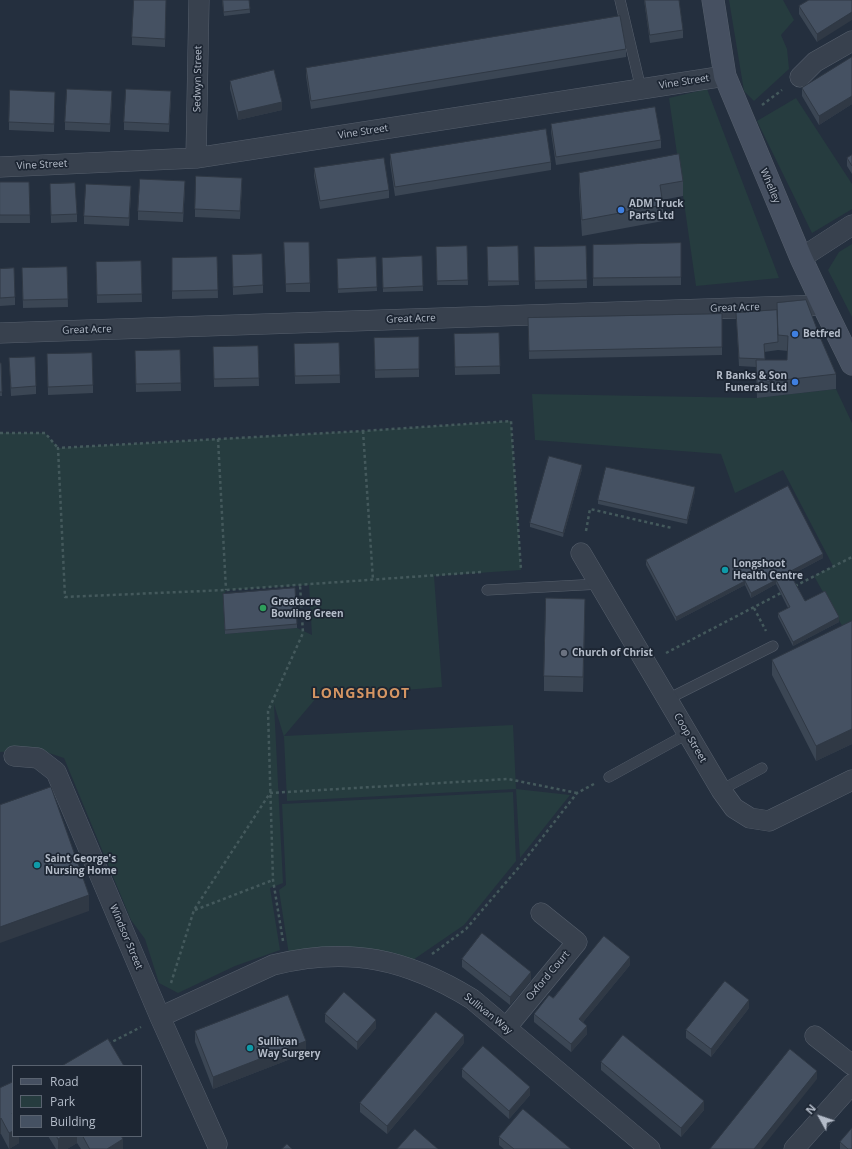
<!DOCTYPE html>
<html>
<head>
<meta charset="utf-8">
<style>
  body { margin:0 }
  #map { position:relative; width:852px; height:1149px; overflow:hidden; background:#242f3e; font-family:"Open Sans",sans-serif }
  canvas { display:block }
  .legend { position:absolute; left:12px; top:1065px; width:130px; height:72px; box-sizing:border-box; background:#1d2633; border:1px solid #59626f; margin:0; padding:5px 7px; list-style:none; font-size:12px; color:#b4bcc9 }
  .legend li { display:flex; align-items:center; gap:8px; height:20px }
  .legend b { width:20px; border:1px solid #59626f }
  .north { position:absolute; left:800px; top:1097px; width:40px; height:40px; -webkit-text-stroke:3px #1d2633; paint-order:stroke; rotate:310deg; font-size:11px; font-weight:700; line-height:16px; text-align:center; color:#b4bcc9 }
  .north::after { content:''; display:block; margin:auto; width:14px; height:18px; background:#b4bcc9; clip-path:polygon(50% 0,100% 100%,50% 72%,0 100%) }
</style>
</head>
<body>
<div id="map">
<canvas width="852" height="1149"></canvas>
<ul class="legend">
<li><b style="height:5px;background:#465061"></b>Road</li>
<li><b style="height:11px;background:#263c3f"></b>Park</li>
<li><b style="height:11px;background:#455162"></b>Building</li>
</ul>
<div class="north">N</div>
</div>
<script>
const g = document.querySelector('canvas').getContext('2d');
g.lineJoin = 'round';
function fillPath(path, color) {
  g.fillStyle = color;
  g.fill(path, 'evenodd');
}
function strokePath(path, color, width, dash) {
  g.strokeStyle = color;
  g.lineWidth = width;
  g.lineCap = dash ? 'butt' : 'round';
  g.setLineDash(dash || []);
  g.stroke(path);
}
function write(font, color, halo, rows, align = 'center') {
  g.font = font + ' "Open Sans",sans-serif';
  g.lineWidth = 3.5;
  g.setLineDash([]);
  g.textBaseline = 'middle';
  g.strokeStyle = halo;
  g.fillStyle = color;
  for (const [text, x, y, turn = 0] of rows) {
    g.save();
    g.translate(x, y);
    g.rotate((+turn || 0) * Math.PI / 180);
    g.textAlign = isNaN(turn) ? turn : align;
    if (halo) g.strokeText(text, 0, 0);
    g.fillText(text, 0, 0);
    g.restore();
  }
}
fillPath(new Path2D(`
  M729 0H783L794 20 781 35 787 49 789 69 754 101 744 91Z
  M707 89 779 278 696 286 669 98Z
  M796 98 852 184V209L812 233 757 121Z
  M852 244V317L828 270 839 252Z
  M836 389 852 423V636L849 638 814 576 833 566 783 470 735 493 721 454 535 440 532 394 757 398Z
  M511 421 521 570 434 576 442 687 317 697 284 736 513 725 516 789 570 795 520 858 516 789 287 801 284 737 274 704 283 883 270 888 280 950 235 966 178 993 159 983 145 939 131 920 64 758 37 749 0 752V433H45L58 448 363 431ZM309 585 312 635 297 628 225 634 223 598 226 590Z
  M513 792 516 861 464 925 410 962 289 955 279 890 286 885 282 804Z`), '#263c3f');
const service = new Path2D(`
  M620 0 641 89
  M487 590 600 584
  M668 699 773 646
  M609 777 687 734
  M721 790 762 768`);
const minor = new Path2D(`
  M800 77 815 62 852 41
  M196 158 199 0
  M0 167 196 158 725 76
  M801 258 852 225
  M0 333 823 305
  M581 553 721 790 734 808 750 818 769 821 852 780
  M14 756 38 758 56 772 160 1017 217 1144
  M160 1017 273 965C349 946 407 959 472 999L650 1149
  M506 1028 577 942 541 913
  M815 1036 852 1065
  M794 1149 852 1084`);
const secondary = new Path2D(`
  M713 0 725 76 801 258 823 305 852 364`);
strokePath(service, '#565f6c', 11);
strokePath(minor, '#565f6c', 21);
strokePath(secondary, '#565f6c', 23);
strokePath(new Path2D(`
  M762 105 782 90
  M363 431 373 580
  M0 433H45L58 448
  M218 439 226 590
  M586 531 590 509 672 528
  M481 572 226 590 65 597 58 448 363 431 511 421 521 570
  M795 586 852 557
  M754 608 766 631
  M666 653 781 593
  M195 910 273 880
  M283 941 273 880 268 711 303 633 300 585
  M432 954 466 929 520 866 577 793 594 784
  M171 983 194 910 270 793 508 779 577 793
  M108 1044 141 1027`), '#44595c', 2.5, [3, 3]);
strokePath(service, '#38414e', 10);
strokePath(minor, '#38414e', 20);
strokePath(secondary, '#465061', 22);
fillPath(new Path2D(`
  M166 0 165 47 132 45V37Z
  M222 0H249L250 13 224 16Z
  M644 0H679L683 30V38L650 43Z
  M852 0 817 42 799 14V6Z
  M626 49V57L311 109 306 76V68Z
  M852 57V104L819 125 802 96V88Z
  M230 81 282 110 238 120 230 89Z
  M171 99 169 132 124 130V122Z
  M55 100 54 132 9 130V122Z
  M112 100 110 132 65 130V122Z
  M551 124 661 140V148L556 165 551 132Z
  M390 154 551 162V170L395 196 390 163Z
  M852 155V174L847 166V158Z
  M314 168 389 190V198L320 209 314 176Z
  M579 173 683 181V196L662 200 663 205V221L582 236 579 189Z
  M0 182H29L30 223H0Z
  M50 184 77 214V222L51 223Z
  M242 186 240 219 195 217V209Z
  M185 189 183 222 138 220V211Z
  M131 194 129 226 84 224V216Z
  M284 242 310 283V292H286Z
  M681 243V285L593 286V245Z
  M467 246 468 285H437L436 247Z
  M518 246 519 285 488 286 487 247Z
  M586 246 587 288 535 289 534 247Z
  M232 255 263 285V293L233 295Z
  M422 256 423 291 383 292 382 258Z
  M217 257 218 298 172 299V258Z
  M376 257 377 291 338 293 337 259Z
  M141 261 142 302 97 303 96 262Z
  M67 267 68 307 23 308 22 268Z
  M0 269 15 297V305L0 306Z
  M736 313 820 337 836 374V389L757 398 756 367 739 366ZM778 350 788 351 787 360H765L764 352Z
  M722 314V355L529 359 528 318Z
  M499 333 500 374 455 375 454 334Z
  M419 337V377L375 378 374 338Z
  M339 343 340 383 295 384 294 344Z
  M258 346 259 386 214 387 213 347Z
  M180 350 181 391 136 392 135 351Z
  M47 354 93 385V393L48 395Z
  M9 358 36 386V394L11 396Z
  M0 363H1L2 396H0Z
  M582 469 563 537 530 527V523Z
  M695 491 687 524 598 504V500Z
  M823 558 791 575 805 601 839 622 793 646 778 617V613L788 608 776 584 751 598 745 585 676 621 646 565V560Z
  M223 598 297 624V628L225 634Z
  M585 614 583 692 544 691V676Z
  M852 621V744L816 761 772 675V660Z
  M462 959 531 980 510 1005 462 967Z
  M630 965 583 1022 587 1034 571 1052 534 1022V1014L553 998Z
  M749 1008 711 1057 686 1038V1030Z
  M325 1014 376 1028 357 1050 325 1022Z
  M195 1031 306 1053 213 1089 195 1042Z
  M464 1043 387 1134 360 1112V1103Z
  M601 1062 704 1110 681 1137 601 1070Z
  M462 1069 530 1095 509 1119 462 1077Z
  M0 1088 19 1136V1143L9 1149 1 1134Z
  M48 1136H121L123 1149H81L77 1143 67 1149H56Z
  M499 1137 571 1149H504L499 1145Z
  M840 1142 852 1149H840Z`), '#3b4654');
fillPath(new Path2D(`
  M852 12V20L817 42V34Z
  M852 96V104L819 125V116Z
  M282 102V110L238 120V112Z
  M582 465V469L563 537V533Z
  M695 487V491L687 524V520Z
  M823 554V558L789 576V572Z
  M776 580V584L751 598V593Z
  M745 581V585L676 621V617Z
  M585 599V614L583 692V677Z
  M839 617V622L793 646V642Z
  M852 729V744L816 761V746Z
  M89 895V911L0 943V927Z
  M630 957V965L579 1027V1019Z
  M531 972V980L510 1005V997Z
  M749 1000V1008L711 1057V1049Z
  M376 1020V1028L357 1050V1042Z
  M587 1026V1034L571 1052V1044Z
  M464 1035V1043L387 1134V1126Z
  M306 1041V1053L213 1089V1077Z
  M817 1071V1079L761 1149H754Z
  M530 1087V1095L509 1119V1111Z
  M704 1101V1110L681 1137V1128Z
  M1 1118V1134H0V1119Z
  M13 1131V1136H19V1143L9 1149V1133Z
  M63 1136H77V1143L67 1149H58V1139Z
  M123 1139V1149H107Z`), '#303945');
const building = new Path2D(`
  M134 0H166L165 39 132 37Z
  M223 0H249L250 9 224 12Z
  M645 0H679L683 30 650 35Z
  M809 0H852V12L817 34 799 6Z
  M620 16 626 49 311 101 306 68Z
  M852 57V96L819 116 802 88Z
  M274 70 282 102 238 112 230 81Z
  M67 89 112 91 110 124 65 122Z
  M126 89 171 91 169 124 124 122Z
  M10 90 55 92 54 124 9 122Z
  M655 107 661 140 556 157 551 124Z
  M546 129 551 162 395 187 390 154Z
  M679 154 683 181 660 185 663 205 582 220 579 173Z
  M852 155V166L847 158Z
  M384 158 389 190 320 201 314 168Z
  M196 176 242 178 240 211 195 209Z
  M140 179 185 181 183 213 138 211Z
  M0 182H29L30 215H0Z
  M75 183 77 214 51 215 50 184Z
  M86 184 131 186 129 218 84 216Z
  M284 242H309L310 283 286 284Z
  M681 243V277L593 278V245Z
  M467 246 468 280 437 281 436 247Z
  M518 246 519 281H488L487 247Z
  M586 246 587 280 535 281 534 247Z
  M262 254 263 285 233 287 232 255Z
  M422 256 423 286 383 288 382 258Z
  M217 257 218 290 172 291V258Z
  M376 257 377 287 338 289 337 259Z
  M141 261 142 294 97 295 96 262Z
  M67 267 68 299 23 300 22 268Z
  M14 268 15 297 0 298V269Z
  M806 300 820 337 836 374 757 383 756 360H787L788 336 778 335 777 303Z
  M777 310 778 342 764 344 765 359 739 358 736 313Z
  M722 314V347L529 351 528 318Z
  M499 333 500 366 455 367 454 334Z
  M419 337V369L375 370 374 338Z
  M339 343 340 375 295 376 294 344Z
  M258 346 259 378 214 379 213 347Z
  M180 350 181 383 136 384 135 351Z
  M92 353 93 385 48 387 47 354Z
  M35 357 36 386 11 388 9 358Z
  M0 363H1L2 392H0Z
  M549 456 582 465 563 533 530 523Z
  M606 467 695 487 687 520 598 500Z
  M788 486 823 554 789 572 805 601 825 591 839 617 793 642 778 613 790 607 776 580 751 593 745 581 676 617 646 560Z
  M295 588 297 624 225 630 223 594Z
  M546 598 585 599 583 677 544 676Z
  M852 621V729L816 746 772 660Z
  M51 787 89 895 0 927V805Z
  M482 933 531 972 510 997 462 959Z
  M604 936 630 957 579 1019 587 1026 571 1044 534 1014 549 995 553 998Z
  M725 981 749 1000 711 1049 686 1030Z
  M344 992 376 1020 357 1042 325 1014Z
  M288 995 306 1041 213 1077 195 1031Z
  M436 1012 464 1035 387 1126 360 1103Z
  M623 1035 704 1101 681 1128 601 1062Z
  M108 1039 124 1066H62Z
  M483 1046 530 1087 509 1111 462 1069Z
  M790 1049 817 1071 754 1149H710Z
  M13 1082V1112L12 1113 13 1115V1131L9 1133 1 1118 0 1119V1088Z
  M523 1109 571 1149H514L499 1137Z
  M852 1128V1149H848L840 1142Z
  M415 1129 438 1149H397Z
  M57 1136H63L58 1139Z
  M83 1136H121L123 1139 107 1149H90Z
  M287 1144 292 1149H282Z`);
fillPath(building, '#455162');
strokePath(building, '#303945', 1);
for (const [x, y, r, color] of [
  [621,210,4,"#3f7fe0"],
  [795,334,4,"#3f7fe0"],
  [795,382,4,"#3f7fe0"],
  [725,570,4,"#0f9aa8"],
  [263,608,4,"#2e9e5b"],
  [564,653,4,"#6b7280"],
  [37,865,4,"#0f9aa8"],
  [250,1048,4,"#0f9aa8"]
]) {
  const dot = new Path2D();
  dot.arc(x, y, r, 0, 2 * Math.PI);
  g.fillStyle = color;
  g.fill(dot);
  strokePath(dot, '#1d2633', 1.5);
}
write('10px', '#b4bcc9', '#1d2633', [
  ["Sedwyn Street",198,79,-89],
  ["Vine Street",684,82,-9],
  ["Vine Street",363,132,-9],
  ["Vine Street",42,165,-3],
  ["Whelley",770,186,67],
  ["Great Acre",735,308,-2],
  ["Great Acre",411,319,-2],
  ["Great Acre",87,330,-2],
  ["Coop Street",690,738,60],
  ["Windsor Street",126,937,67],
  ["Oxford Court",548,976,-50],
  ["Sullivan Way",488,1014,39]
]);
write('bold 10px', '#b4bcc9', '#1d2633', [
  ["ADM Truck",629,204],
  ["Parts Ltd",629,216],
  ["Betfred",803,334],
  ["R Banks & Son",787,376,"right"],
  ["Funerals Ltd",787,388,"right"],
  ["Longshoot",733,564],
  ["Health Centre",733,576],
  ["Greatacre",271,602],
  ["Bowling Green",271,614],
  ["Church of Christ",572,653],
  ["Saint George's",45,859],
  ["Nursing Home",45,871],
  ["Sullivan",258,1042],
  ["Way Surgery",258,1054]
], 'left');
g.letterSpacing = '1px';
write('bold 14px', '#d59563', '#1d2633', [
  ["LONGSHOOT",361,694]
]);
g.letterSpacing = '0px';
</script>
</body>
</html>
